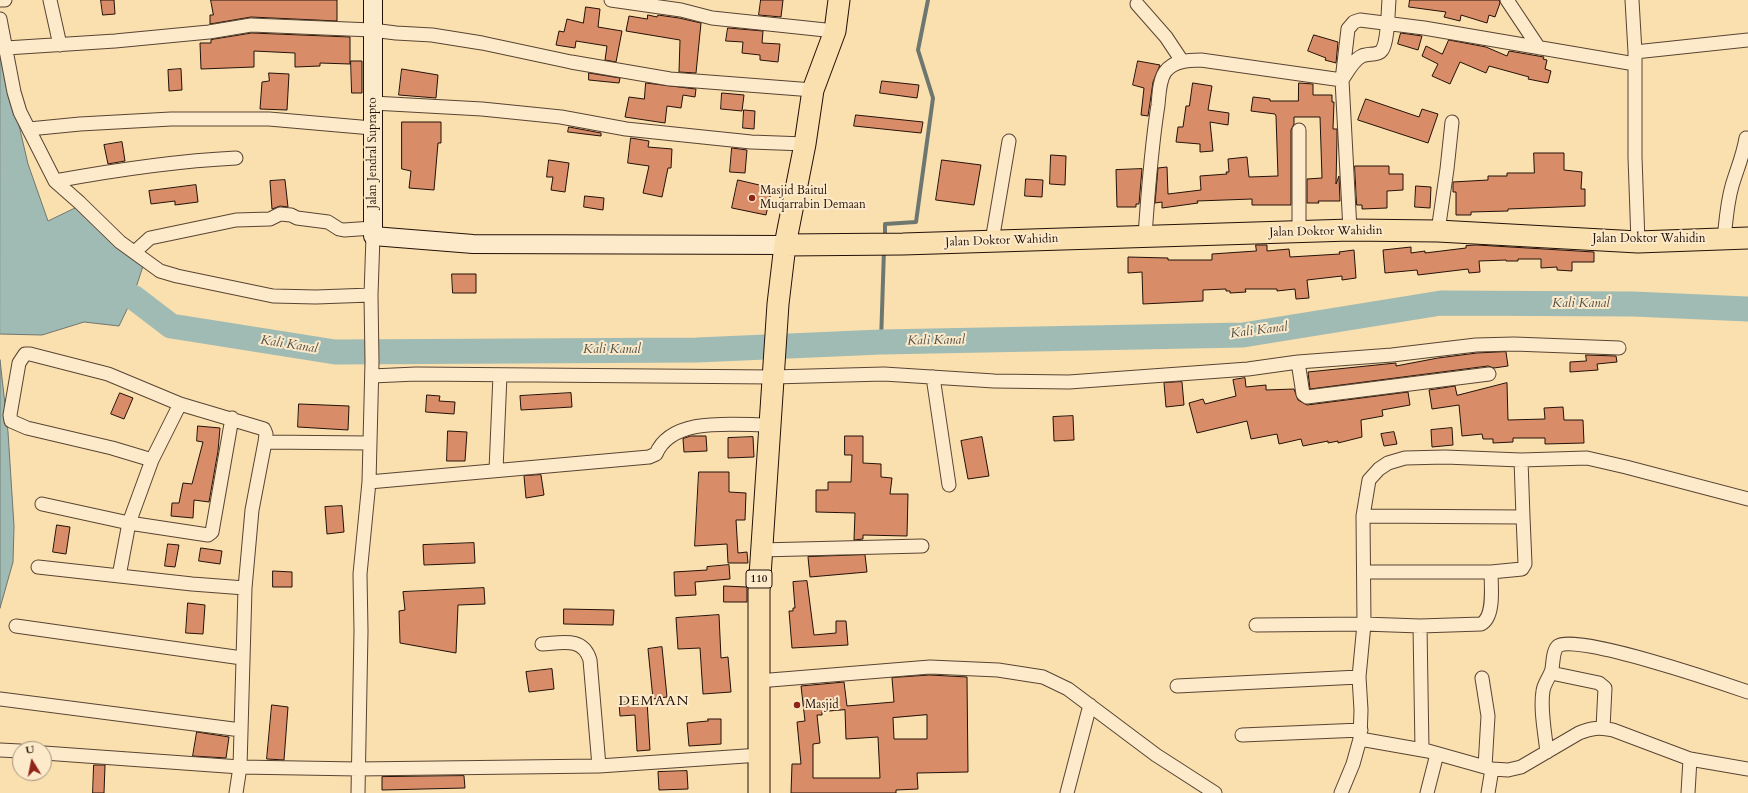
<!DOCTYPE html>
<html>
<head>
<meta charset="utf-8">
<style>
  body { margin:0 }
  #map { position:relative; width:1748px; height:793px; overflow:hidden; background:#fadfaf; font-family:Cardo,serif }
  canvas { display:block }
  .north { position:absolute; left:12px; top:741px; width:40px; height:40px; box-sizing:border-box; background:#fceacb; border:1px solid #a5937d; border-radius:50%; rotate:350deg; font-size:11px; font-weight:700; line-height:16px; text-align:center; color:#231108 }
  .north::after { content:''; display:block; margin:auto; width:14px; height:18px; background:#8f2418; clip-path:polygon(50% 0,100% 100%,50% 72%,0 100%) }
</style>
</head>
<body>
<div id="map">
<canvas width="1748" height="793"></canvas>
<div class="north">U</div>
</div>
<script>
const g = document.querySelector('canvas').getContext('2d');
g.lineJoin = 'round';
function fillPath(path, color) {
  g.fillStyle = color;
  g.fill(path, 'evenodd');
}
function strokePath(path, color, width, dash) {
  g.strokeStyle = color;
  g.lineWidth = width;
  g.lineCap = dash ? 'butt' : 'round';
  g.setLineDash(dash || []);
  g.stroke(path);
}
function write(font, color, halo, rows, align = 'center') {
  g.font = font + ' Cardo,serif';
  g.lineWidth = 4;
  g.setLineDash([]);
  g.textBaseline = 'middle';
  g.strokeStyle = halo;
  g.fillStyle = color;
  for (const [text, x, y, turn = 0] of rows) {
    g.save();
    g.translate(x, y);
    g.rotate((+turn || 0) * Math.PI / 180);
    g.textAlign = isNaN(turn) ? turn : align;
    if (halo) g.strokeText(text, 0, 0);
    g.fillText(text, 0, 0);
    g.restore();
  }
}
const water = new Path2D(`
  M0 44 28 164 48 221 77 207 95 227 143 266 133 297 119 326 84 322 42 335 0 334Z
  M0 360 8 432 14 526 13 562 0 608Z`);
fillPath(water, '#a0bbb3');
strokePath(water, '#6e776f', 1);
strokePath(new Path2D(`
  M885 239V224L916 222 933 98 918 50 928 0
  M881 342 884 249`), '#6e776f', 4);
strokePath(new Path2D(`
  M133 297 171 326 335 352 697 350 881 342 1243 335 1441 303 1633 304 1748 309`), '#a0bbb3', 25);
const building = new Path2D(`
  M101 0H114L115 14 103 15Z
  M211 0H337V21L251 17 210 24V15H213Z
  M761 0H783L781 17 759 15Z
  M1410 0H1499L1500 3 1495 17 1489 15 1487 23 1461 15 1460 21 1444 17 1446 12 1409 7Z
  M586 7 600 9 598 27 622 31 616 62 605 60 607 46 576 41 575 48 556 45 559 31 564 32 567 19 583 23Z
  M648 15 657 17 658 15 679 18 701 23 696 73 679 72 680 40 626 31 629 16 647 19Z
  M728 28 763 31 762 43 780 44 778 62 760 60V55L742 53 743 42 726 41Z
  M252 33 350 37V64L320 63V66L295 67V53L254 51V67L201 69 200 43H211V40Z
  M1401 33 1422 36 1418 50 1398 44Z
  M1314 35 1338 42 1336 63 1325 60 1326 58 1308 51Z
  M1449 40 1486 47 1507 56 1509 51 1544 57 1543 59 1547 60 1545 69 1551 71 1548 83 1528 79 1529 77 1489 66 1486 73 1460 62 1450 84 1432 76 1438 64 1422 56 1426 46 1442 54Z
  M351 61H362V93H352Z
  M1138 61 1160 65 1153 82 1148 116 1141 115 1144 88 1133 85Z
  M181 69 182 90 169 91 168 70Z
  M402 69 438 75 436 98 399 95Z
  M269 73 289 74 287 110 260 109 262 82 269 81Z
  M589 73 620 78 619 83 589 80Z
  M882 81 919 85 917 98 880 93Z
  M646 83 696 89 695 97 683 95 681 108 667 106 665 123 625 117 629 97 644 99Z
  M1193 83 1212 86 1208 110 1229 113 1228 125 1210 122 1213 151 1200 152V144L1176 142 1178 127H1183L1186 106H1189Z
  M1299 83 1313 84V95H1332V102H1334L1333 129H1337V137L1336 184 1339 176 1340 201H1318L1319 203H1307V179L1322 178 1320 117H1294V124L1291 130V205H1252V199L1197 201 1198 203 1162 208V202L1155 203 1158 168 1167 167 1168 194 1201 190 1200 176 1227 174 1226 172H1229L1228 159 1247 157 1249 177 1278 176 1276 116 1275 114 1251 111 1253 97 1270 99V101H1298Z
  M722 93 744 95 742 111 721 109Z
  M1366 99 1419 117 1422 109 1438 114 1428 143 1358 120Z
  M744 110 755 111 754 129 743 128Z
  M856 115 923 122 921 133 854 126Z
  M402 122H441V143H438L434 190 409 188 411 171 402 169Z
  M569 127 601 133V136L568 132Z
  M631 138 649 141 648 147 672 149 671 168H668L662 197 643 193 649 166 628 163Z
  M122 142 125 161 108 164 104 145Z
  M732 148 747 150 745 173 730 172Z
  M1534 153H1564V170L1582 172 1581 189H1585V206L1508 209V211L1471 212V215H1456V192H1453V182L1488 180V176H1507V173H1534Z
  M1051 155 1066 156 1065 185 1050 184Z
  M549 160 569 163 565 192 551 190 553 177H547Z
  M942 160 981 165 974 205 936 200Z
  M1355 166H1389V174H1403V190L1387 191V208L1362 209V205H1357Z
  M1142 169 1139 204H1136V207H1117L1116 170Z
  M1026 179 1043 180 1042 197 1025 196Z
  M285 180 288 207 280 206 272 209 270 181Z
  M738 180 772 188 766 215 732 208Z
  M196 185 198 202 175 205V201L151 204 149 191Z
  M1416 186 1431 187 1430 208 1415 207Z
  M585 196 604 198 603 210 584 207Z
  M1256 245H1267V251L1289 249 1290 257 1340 254 1339 252 1354 250 1356 278 1342 280V276L1307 280 1309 298 1296 299 1295 289 1277 291V289H1245L1246 292 1230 293V291H1226V289L1203 290V301L1143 304 1142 272 1128 273V257L1168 258V260H1212V254L1256 251Z
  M1477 245 1594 252V262H1572V271L1557 270V267L1541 268V259H1518V261H1506V260L1479 261 1480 272 1469 273 1468 269 1418 275 1417 270 1385 273 1383 250 1411 247V253L1425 251V253L1466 248V246Z
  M452 274H476V293H453Z
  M1506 352 1508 366 1494 368 1488 366 1310 389 1308 372 1396 363V366L1438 358 1477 353Z
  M1586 355 1616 356 1617 362 1597 364 1598 370 1570 372V362L1586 361Z
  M1245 378 1246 387 1266 385V390L1294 389 1298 400 1307 405 1408 392 1410 405 1382 410 1383 416 1361 420 1362 437 1338 443V441L1328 443V441L1303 446 1301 439 1279 444 1277 434 1251 439 1247 421 1197 433 1189 403 1203 399 1205 404 1236 396 1233 380Z
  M1182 382 1184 405 1166 407 1164 383Z
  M1507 383 1508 420 1545 419 1544 408 1563 407 1564 420H1583L1584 443 1545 444V438H1513V442L1493 443V439H1483L1482 434 1462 436 1459 405 1432 409 1429 390 1455 386 1457 395Z
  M120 393 133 398 124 419 111 414Z
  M571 393 572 407 521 410 520 396Z
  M427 395 440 396 439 401 455 402 454 414 426 412Z
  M299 404 349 406 348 430 298 427Z
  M1073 416 1074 440 1054 441 1053 417Z
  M198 426 220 428 218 451 209 502 194 500 193 518 171 516 172 503H179L183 483 192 484 203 442 197 441Z
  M1452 428 1453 445 1432 447 1431 430Z
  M448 431 467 432 465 461H447Z
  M1394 432 1397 444 1384 446 1381 434Z
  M691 436H706L707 451 684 452 683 439Z
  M845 436H863V463L881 464V477L892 478 890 494H908L907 536 863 535V539L854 540 855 513 816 512V490H828V482H851L852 455H845Z
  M753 437 754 457 728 458V438Z
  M982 437 989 476 968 479 961 441Z
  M699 472H729V492L746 493 745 520H736L738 553 747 552 748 563H728L727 544 695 546Z
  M541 475 544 495 526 498 524 476Z
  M342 506 344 532 327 534 325 507Z
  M57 525 70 527 66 554 53 552Z
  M474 543 475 563 424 565 423 545Z
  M168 544 179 545 175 567 165 566Z
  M201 548 222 551 220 564 199 561Z
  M865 555 867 572 810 577 808 557Z
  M729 565 730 579 695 582 696 595 675 596 674 572 707 570V567Z
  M273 571 292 572V587H273Z
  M807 581 814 635 836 633V621H846L848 645 792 648 789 611H793V608H795L793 582Z
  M724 586 747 587V602H724Z
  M484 588 485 604 458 605 456 653 400 643 399 611 405 610 403 592Z
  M188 603 205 605 203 634 186 633Z
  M564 609 614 610 613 625 564 624Z
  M719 615 721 658 728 657 731 692 703 694 700 648 678 649 676 618Z
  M662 647 667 697 653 699 648 649Z
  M552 669 554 689 529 692 526 672Z
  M930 675 967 677 968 772 917 773 918 789 896 790V793H791L792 764H801L797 722 805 721 801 686 844 682 847 706 894 702 892 678ZM845 710 846 739 878 737 880 778H813V744L820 743 817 715H822V712ZM927 715V739H894L893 718Z
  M647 701 650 750 637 751 635 715 620 716 619 703Z
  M272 705 288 707 284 760 267 759Z
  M708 719H721V744L689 746 687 723 708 721Z
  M197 732 229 737 226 758 193 756Z
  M94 765H105L104 793H93Z
  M687 771 688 789 659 790 658 772Z
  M464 776 465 788 382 790V777Z`);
fillPath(building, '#d88d68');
strokePath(building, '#231108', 1);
const minor = new Path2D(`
  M0 0H5
  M50 0 60 45
  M611 0 681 10 712 18 835 31
  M1507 0 1539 48
  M1632 0 1635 52V157L1638 242
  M1137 4 1166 37 1182 61
  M0 19 14 92 20 112 55 181 80 203 120 242 160 271 177 276 273 296 316 297 371 295
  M6 48 115 41 209 32 251 25 372 30 396 33 432 35 482 43 571 62 670 79 813 90
  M1635 52 1748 40
  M373 103 482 109 561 117 626 129 751 142 805 144
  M29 129 80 124 171 119H269L372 128
  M1299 130V231
  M55 181C115 170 175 161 236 158
  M1350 230 1342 80 1348 29 1354 22 1360 20 1424 28 1635 64
  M1438 231 1447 169 1452 122
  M1145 236C1148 192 1151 149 1158 105 1159 96 1159 81 1165 72 1173 61 1188 60 1201 60L1342 80C1347 73 1353 60 1362 56 1368 53 1378 56 1382 50 1388 42 1388 11 1389 0
  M1724 239C1726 221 1727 203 1732 186 1737 169 1743 156 1746 138
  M992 241 1009 141
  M137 254 139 248 150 238 236 220 270 219 280 214 291 215 297 218 328 222 339 229 344 230 373 228
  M1298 362 1303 394 1307 397 1489 374
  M372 376 416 374 773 377 884 374 994 381 1069 382 1248 369 1298 362 1392 355 1476 345 1514 344 1619 348
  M933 377 949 485
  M180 404 108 374 30 354H25L19 363 10 415 11 421 27 428 112 448 152 460 180 404 264 429 266 434 265 442
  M496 470 500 375
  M369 482 649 457 656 454C672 416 734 425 769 425
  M42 504 129 523 208 535 212 532 232 418
  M1363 516 1523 517 1521 460
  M760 550 922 546
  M38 567 192 584 245 588
  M1364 572H1491L1522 569 1525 564 1523 517
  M119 576 129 523 152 460
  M1256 625 1364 624 1420 626 1481 624C1495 617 1491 586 1491 572
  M16 626 242 658
  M1420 626 1422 750
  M542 644C561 643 583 636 590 660L599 766
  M1551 673 1599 683 1605 688 1603 728
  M1482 678 1488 716 1485 767
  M758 681 930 667 998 670 1043 677 1068 689 1156 755 1215 793
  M1177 686 1359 677
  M0 699 241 730
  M1242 735 1361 730
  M1360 739 1361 710 1359 677 1364 624 1363 516 1369 480 1379 469 1388 463 1405 458 1445 457 1521 460 1587 458 1626 467 1748 499
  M0 750 20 751
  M1547 752C1545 734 1540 709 1543 691 1544 683 1550 677 1552 669 1553 663 1553 650 1558 646 1576 633 1722 683 1748 692
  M44 753 240 767 358 769 599 766 760 755
  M236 793 240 767 245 588 252 510 265 442 369 443
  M358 793 361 631 360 574 369 482 372 362 371 295 373 236
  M1067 793 1090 705
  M1341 793 1353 764 1360 739 1428 751 1492 769 1508 770 1521 767 1579 733C1592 728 1599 727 1613 730L1690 759 1748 769
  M1427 793 1437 754
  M1488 793 1492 769
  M1688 793 1690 759`);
const secondary = new Path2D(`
  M373 0V236L473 244 785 245`);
const primary = new Path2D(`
  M785 245 903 244 1350 230 1438 231 1638 242 1748 238
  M759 793V591L778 304 785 245 805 144 813 90 835 31 839 0`);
strokePath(minor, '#594432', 15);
strokePath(secondary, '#231108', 20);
strokePath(primary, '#231108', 23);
strokePath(minor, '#fceacb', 13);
strokePath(secondary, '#fceacb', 18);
strokePath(primary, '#fadfaf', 21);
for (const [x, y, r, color] of [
  [752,198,4,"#8f2418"],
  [797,705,4,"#8f2418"]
]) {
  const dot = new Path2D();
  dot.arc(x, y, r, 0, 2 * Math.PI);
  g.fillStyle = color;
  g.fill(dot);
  strokePath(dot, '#fceacb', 1.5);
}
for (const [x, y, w] of [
  [759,579,26]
]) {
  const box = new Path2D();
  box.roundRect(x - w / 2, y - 9, w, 18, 3);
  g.fillStyle = '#fceacb';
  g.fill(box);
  strokePath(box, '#231108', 1);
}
write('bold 11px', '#231108', null, [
  ["110",759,579]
]);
write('12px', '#231108', '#fceacb', [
  ["Jalan Jendral Suprapto",373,153,-90],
  ["Jalan Doktor Wahidin",1326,232,-1],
  ["Jalan Doktor Wahidin",1649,239],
  ["Jalan Doktor Wahidin",1002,241,-2]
]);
write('12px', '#231108', '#fceacb', [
  ["Masjid Baitul",760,191],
  ["Muqarrabin Demaan",760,205],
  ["Masjid",805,705]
], 'left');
write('italic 13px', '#4f4c44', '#fceacb', [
  ["Kali Kanal",1581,304],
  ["Kali Kanal",1259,331,-7],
  ["Kali Kanal",936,341,-1],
  ["Kali Kanal",289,345,9],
  ["Kali Kanal",612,350]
]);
g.letterSpacing = '1px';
write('14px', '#231108', '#fceacb', [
  ["DEMAAN",654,702]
]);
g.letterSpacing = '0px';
</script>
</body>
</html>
